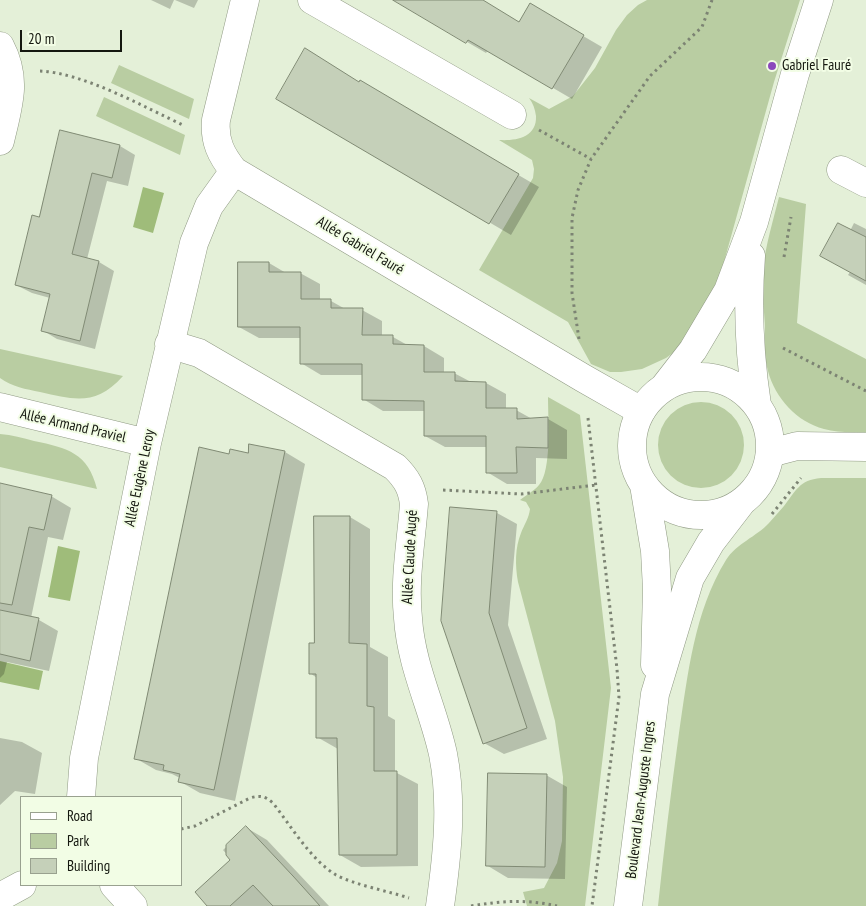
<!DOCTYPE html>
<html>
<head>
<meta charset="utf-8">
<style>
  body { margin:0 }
  #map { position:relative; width:866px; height:906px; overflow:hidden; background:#e4f0d8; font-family:"PT Sans Narrow",sans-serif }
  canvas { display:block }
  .legend { position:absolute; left:20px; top:796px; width:162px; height:90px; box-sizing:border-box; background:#f2fde5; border:1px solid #99a18f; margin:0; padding:6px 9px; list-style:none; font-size:15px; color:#14170f }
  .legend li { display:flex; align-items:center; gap:10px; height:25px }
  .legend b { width:25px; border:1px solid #99a18f }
  .scale { position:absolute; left:20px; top:30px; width:102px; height:22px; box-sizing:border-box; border:2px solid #14170f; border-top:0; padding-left:6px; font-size:15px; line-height:18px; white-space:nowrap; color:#14170f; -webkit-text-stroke:4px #f2fde5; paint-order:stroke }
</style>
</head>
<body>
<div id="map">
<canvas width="866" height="906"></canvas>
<ul class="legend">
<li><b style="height:6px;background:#fff"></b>Road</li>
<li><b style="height:14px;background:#b9cda2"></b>Park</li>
<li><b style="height:14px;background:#c5d0b9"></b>Building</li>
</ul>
<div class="scale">20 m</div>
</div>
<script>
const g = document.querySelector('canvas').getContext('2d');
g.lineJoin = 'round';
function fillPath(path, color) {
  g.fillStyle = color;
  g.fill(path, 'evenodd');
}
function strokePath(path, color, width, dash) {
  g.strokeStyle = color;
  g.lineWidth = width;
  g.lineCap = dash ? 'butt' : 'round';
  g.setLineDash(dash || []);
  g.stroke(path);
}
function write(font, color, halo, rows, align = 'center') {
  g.font = font + ' "PT Sans Narrow",sans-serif';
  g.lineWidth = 4;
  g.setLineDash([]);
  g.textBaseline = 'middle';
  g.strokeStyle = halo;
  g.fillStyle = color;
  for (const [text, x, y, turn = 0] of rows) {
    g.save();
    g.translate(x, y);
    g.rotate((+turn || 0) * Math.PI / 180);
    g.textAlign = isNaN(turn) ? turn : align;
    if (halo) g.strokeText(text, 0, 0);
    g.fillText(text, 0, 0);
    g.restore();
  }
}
fillPath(new Path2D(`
  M647 0H800L774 82 722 269 713 291 677 350 666 358 642 369 621 372H610L591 364 568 322 479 270 533 178 534 169 532 160 499 140C515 141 537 138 536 116 535 109 533 103 529 98L549 109 573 96 595 68 616 30 627 15 638 5Z
  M119 65 194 99 189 119 111 83Z
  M104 97 185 135 180 155 96 116Z
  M779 197 806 204 797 323 866 359V432C853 432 837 433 824 429 797 422 775 398 768 371 764 357 765 341 765 326 764 307 761 287 763 268 766 244 773 221 779 197Z
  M0 349 123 376C96 406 75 400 40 392 26 389 12 387 0 378Z
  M548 397 580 415 611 688 585 906H527L523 892 544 888 557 863 562 841 563 777 555 721 518 582C515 565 515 548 521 533 524 525 529 518 530 509L526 502 520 500C526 495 534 491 539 485 552 471 548 418 548 397Z
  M658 445a43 43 0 1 1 86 0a43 43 0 1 1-86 0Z
  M0 434C12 435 23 438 34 441 68 448 88 453 97 489L0 467Z
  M821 478H866V906H658C664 848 671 791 679 733 688 674 694 612 726 560 737 543 756 537 769 523 774 517 779 512 784 506 796 491 799 480 821 478Z`), '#b9cda2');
fillPath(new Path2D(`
  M143 187 164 193 153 233 133 227Z
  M58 546 80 551 70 601 48 597Z
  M0 661 43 671 39 690 0 682Z`), '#9fbc7a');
fillPath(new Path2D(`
  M151 0H174L170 9Z
  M175 0H198L194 8Z
  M395 0H481L520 23 530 5 602 47 572 99 488 50 486 53Z
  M360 83 539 187 511 235 277 98Z
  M61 131 120 146 135 155 128 186 107 181 87 259 99 262 114 271 95 349 57 339 42 330 50 298 32 293 16 285 40 218Z
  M854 223 866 229V285L848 275 850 272V231Z
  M269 263 286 273H300L320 284V300L331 301 347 310H362L382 321V337H393L409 346H424L444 358V373H454L471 382 486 383 506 394V409L516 410 534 420 548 419 567 430V459L536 458V484H507L487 472V447H445L425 436V411H383L363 399V375H321L301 363V338H259L239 327Z
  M285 452 305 464 235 801 200 793 179 781 180 778 172 774 156 770 135 758 230 455Z
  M0 485 51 496 71 508 63 540 48 537 31 618 39 620 58 631 49 671 7 662 4 674 0 678Z
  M497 513 517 524 508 625 547 739 504 754 484 743 442 621Z
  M350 517 370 529V647L388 657V716L395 720V772L418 784V866L361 867 340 855 338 749 317 737V678L310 673 315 645Z
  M0 738 22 742 42 753 35 794 15 791 0 805Z
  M546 775 567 787 565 879 508 878 488 866Z
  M247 828 267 840 329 906H209L232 860 223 850Z`), '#0003');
const building = new Path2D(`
  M393 0H483L519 22 530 3 584 35 552 89 468 40 466 43Z
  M305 48 359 82 360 80 519 174 489 224 276 99Z
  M60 130 120 145 112 178 92 173 72 254 99 261 80 341 41 331 50 294 15 285 32 215 39 217Z
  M838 223 866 237V281L820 256Z
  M238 262H269V272H301V299H331V308H363L362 335H393V344L424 345V372H455V381L486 382V408H517V419L548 417V448L516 447 517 473H486V436H424V401L362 400V364H300V327H238Z
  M249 444 285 451 214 790 178 782 180 774 163 770 164 765 134 759 199 447 229 454 230 449 248 453Z
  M0 483 52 495 44 530 29 527 12 605 0 603Z
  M450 507 497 511 489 613 527 728 483 744 441 621Z
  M314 516H350L349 643 367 644V706L374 707V771H397V855H339L337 738H316V674H309V643H314Z
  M0 610 39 618 30 661 0 654Z
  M488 773 547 774 545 867 486 866Z
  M246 826 293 876 320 906H273L253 885 230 906H207L195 892 230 860 226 855V845Z`);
fillPath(building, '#c5d0b9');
strokePath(building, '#808a74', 1);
const street = new Path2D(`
  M245 0 216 120C214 141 221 155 234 171L583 378 641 411
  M312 0 512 115
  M0 46C18 80 8 106 0 141
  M841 170 866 183
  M169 344 199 353 395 467C407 479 412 488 414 504 411 543 404 580 408 618 411 666 433 708 443 754 453 804 447 857 440 906
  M0 407 147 443
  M770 453 797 446 866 447
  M81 797 84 758 147 443 194 243 209 206 234 171
  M114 885 133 906
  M0 897 22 885`);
const secondary = new Path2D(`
  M751 256C747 308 749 353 757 405
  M632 446a69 69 0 1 1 138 0a69 69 0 1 1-138 0Z
  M665 386 693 350 728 291 754 222 795 74 819 0
  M644 485 655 551 657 589 655 665
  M628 906 655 694 690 578 711 542 741 503`);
strokePath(street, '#909a84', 29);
strokePath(secondary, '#909a84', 29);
strokePath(new Path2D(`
  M40 71C84 73 144 107 185 126
  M539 130 591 159
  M784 257 791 217
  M579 339 572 293V218L578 190 591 159 650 76 702 27 712 0
  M783 348 866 391
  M588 418 617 669 619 697 592 906
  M443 490 521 494 596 485
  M772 514 801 478
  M181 829 195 826 250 798C260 795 265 796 273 803 291 826 311 860 336 875 355 885 388 891 409 898
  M471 906C501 901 527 899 557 906`), '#7c8373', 3, [2.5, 4]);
strokePath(street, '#fff', 28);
strokePath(secondary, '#fff', 28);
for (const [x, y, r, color] of [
  [772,66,5,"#8b48bc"]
]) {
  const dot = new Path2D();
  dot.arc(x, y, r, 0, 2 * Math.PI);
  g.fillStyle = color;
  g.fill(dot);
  strokePath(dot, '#f2fde5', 2);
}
write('15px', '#14170f', '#f2fde5', [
  ["Gabriel Fauré",782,66]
], 'left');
write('15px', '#14170f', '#f2fde5', [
  ["Allée Gabriel Fauré",360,246,31],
  ["Allée Armand Praviel",73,426,13],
  ["Allée Eugène Leroy",140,478,-78],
  ["Allée Claude Augé",410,557,-87],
  ["Boulevard Jean-Auguste Ingres",641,800,-83]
]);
</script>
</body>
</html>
